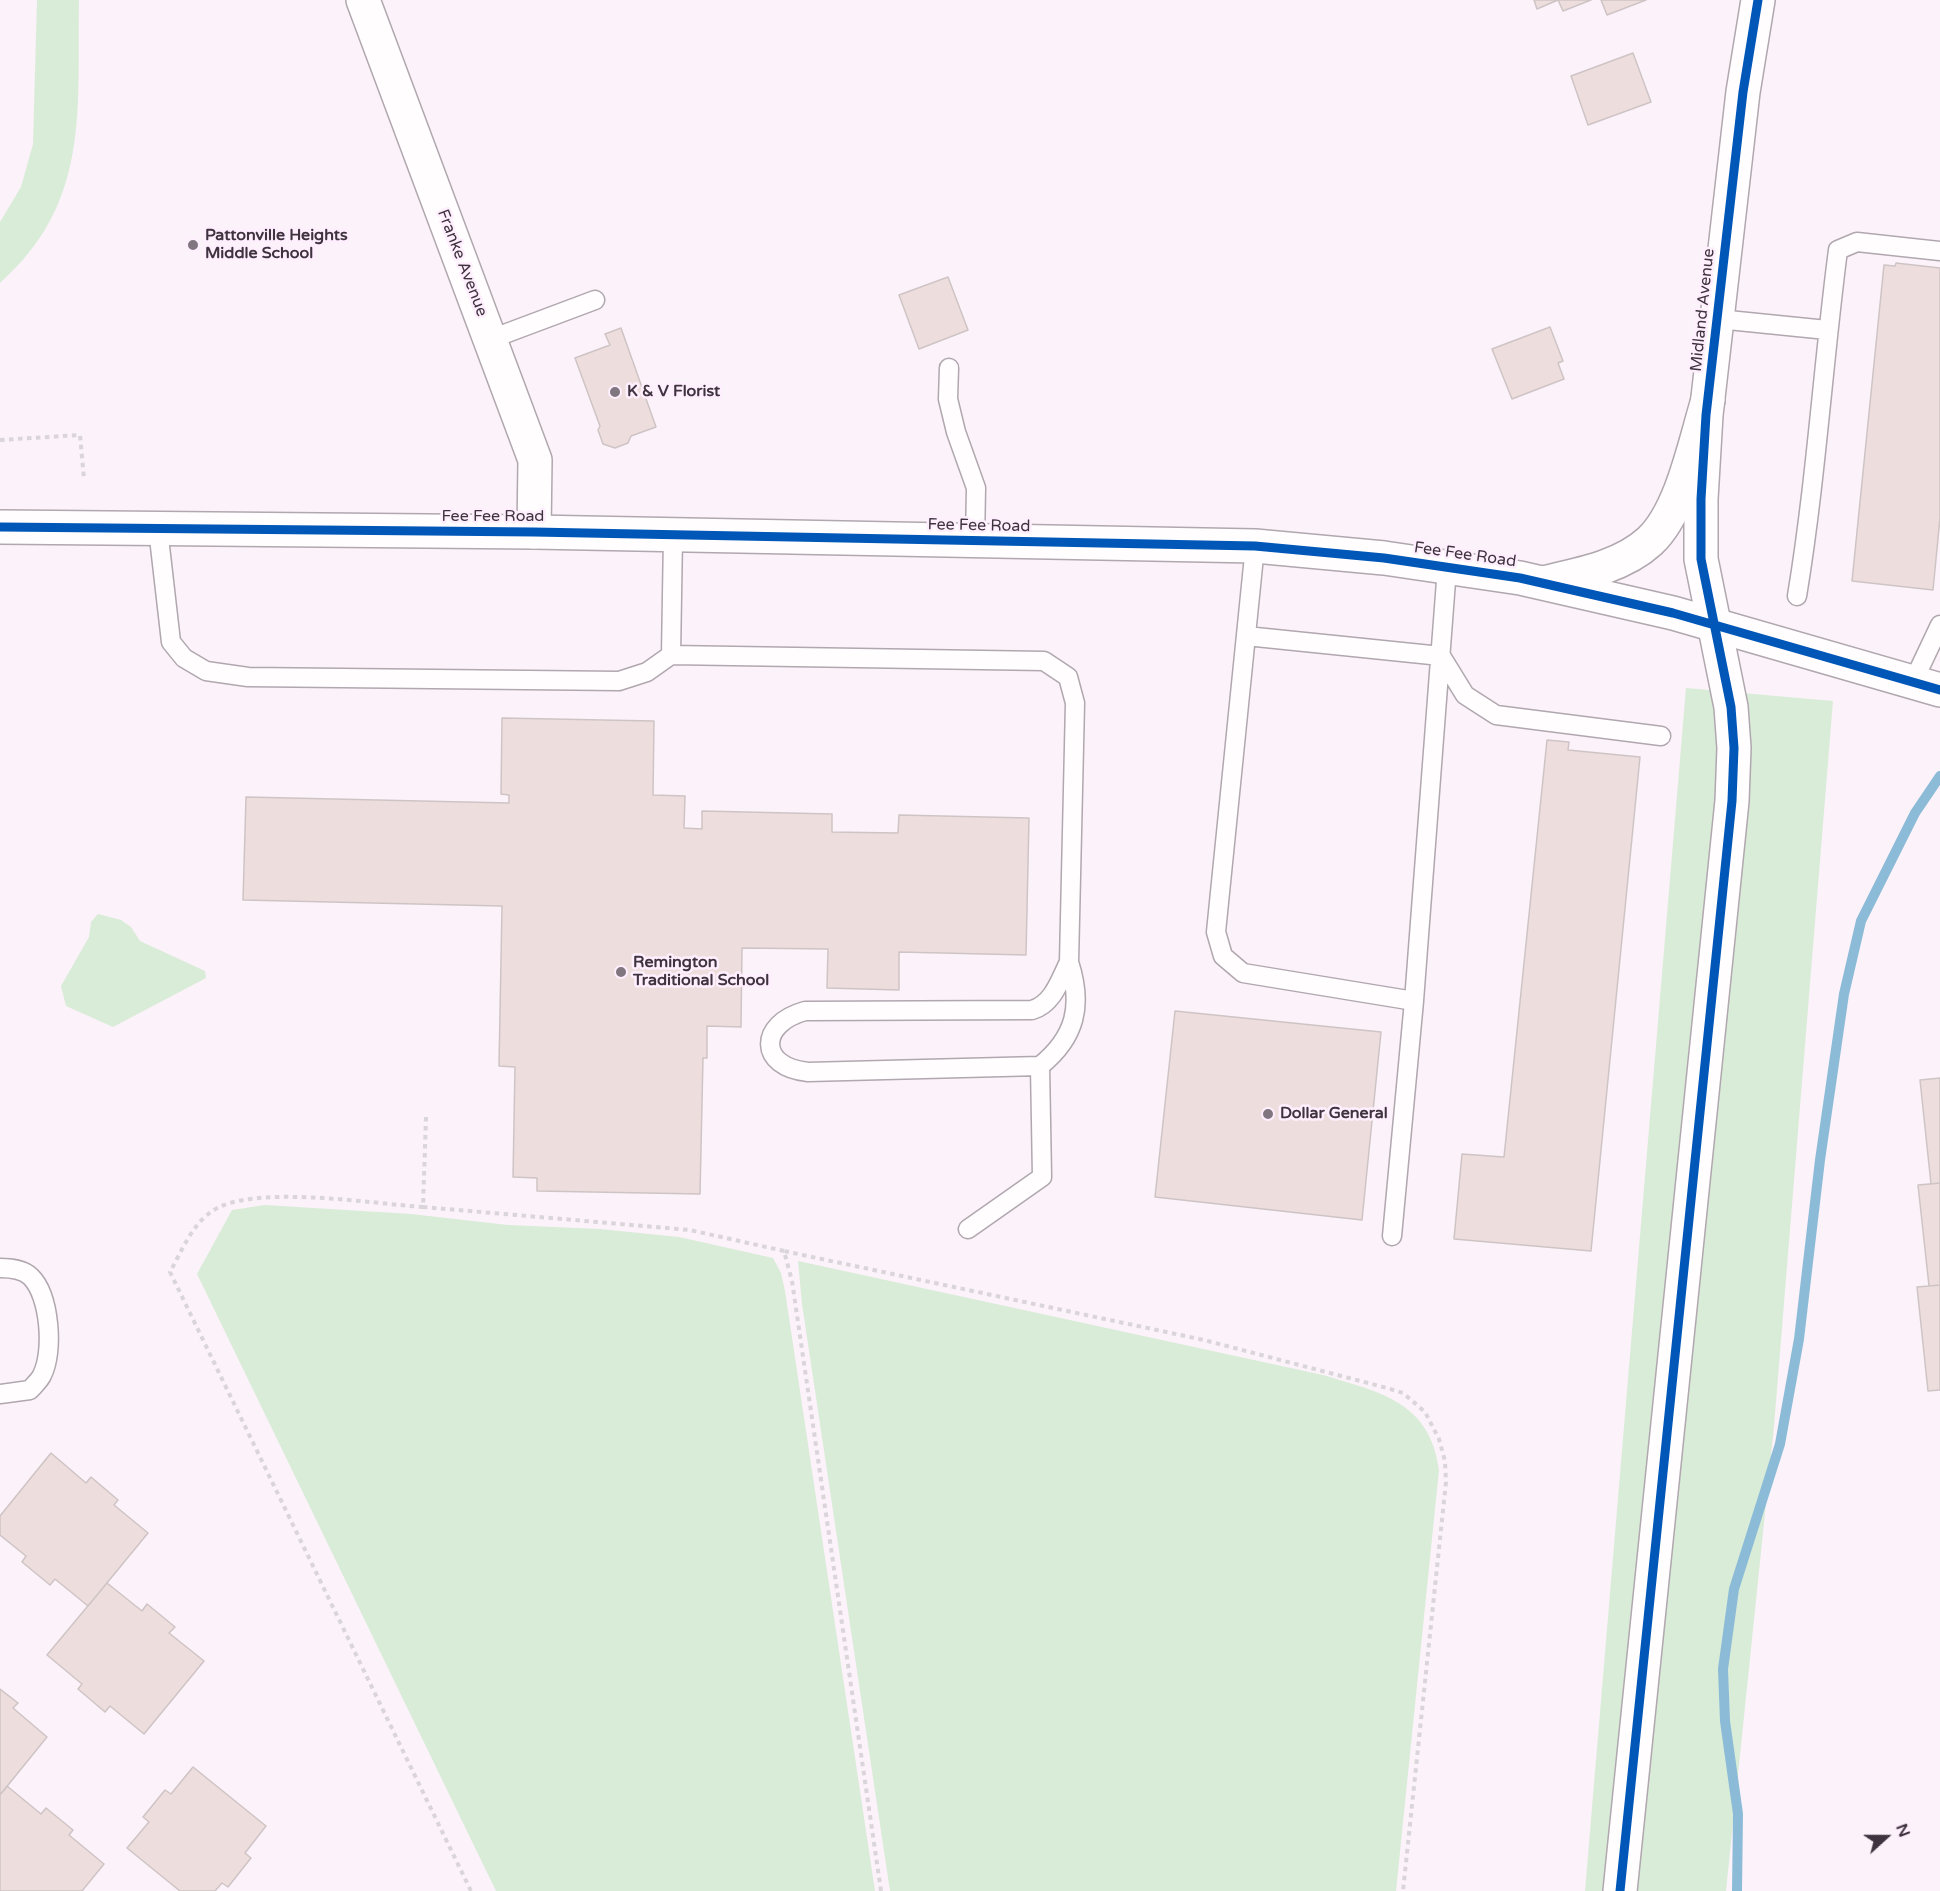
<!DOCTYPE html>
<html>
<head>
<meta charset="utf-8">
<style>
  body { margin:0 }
  #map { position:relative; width:1940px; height:1891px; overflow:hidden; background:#fcf2fa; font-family:"Varela Round",sans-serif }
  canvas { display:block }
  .north { position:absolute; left:1856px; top:1807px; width:60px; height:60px; -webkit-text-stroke:4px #ffeffe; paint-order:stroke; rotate:69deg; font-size:16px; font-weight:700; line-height:24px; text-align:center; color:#3e333e }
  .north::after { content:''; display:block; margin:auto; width:21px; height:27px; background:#3e333e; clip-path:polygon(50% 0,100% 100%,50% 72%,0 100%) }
</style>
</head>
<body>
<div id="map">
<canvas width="1940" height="1891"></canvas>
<div class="north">N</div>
</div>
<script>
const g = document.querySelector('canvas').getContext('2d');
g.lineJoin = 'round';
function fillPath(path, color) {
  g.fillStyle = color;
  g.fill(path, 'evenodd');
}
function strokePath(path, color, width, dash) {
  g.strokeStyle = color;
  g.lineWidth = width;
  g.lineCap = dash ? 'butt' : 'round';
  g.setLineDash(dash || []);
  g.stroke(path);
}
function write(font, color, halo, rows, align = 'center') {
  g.font = font + ' "Varela Round",sans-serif';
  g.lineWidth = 5;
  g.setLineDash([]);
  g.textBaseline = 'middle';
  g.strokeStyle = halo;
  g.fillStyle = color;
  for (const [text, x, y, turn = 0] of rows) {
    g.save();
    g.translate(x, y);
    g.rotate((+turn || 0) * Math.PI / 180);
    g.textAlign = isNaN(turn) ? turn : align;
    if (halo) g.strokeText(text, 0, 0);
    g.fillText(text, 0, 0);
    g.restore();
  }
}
fillPath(new Path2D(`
  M37 0H79C77 110 91 202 0 283V222L21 187 33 144Z
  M1686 688 1833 701 1774 1426 1726 1891H1585Z
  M98 914 121 920 131 927 140 941 205 971 206 978 113 1027 66 1006 61 986 89 937 91 922Z
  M265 1205 411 1214 508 1225 600 1229 679 1237 773 1258 781 1273 785 1291 875 1891H496L197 1274 232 1210Z
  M798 1261 1323 1375C1379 1392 1430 1401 1439 1470L1396 1891H890L802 1304Z`), '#d9ecd8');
strokePath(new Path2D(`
  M1737 1891 1738 1814 1725 1721 1723 1669 1734 1589 1780 1444 1799 1339 1820 1160 1844 994 1861 921 1915 813 1940 776`), '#8cbbd7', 10);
const building = new Path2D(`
  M1534 0H1558L1537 9Z
  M1558 0H1591L1563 11Z
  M1601 0H1646L1607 15Z
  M1633 53 1651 102 1588 125 1571 76Z
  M1896 263 1940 268V518L1933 590 1852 581 1884 265 1895 266Z
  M948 277 968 330 919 349 899 295Z
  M1550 327 1563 361 1558 363 1564 379 1512 399 1492 349Z
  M621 328 656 427 631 436 628 443 615 448 603 444 598 430 600 426 575 358 610 345 605 334Z
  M502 718 654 721 653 795 685 796 684 828 702 829V811L832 814V832L898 833 899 815 1029 818 1026 955 899 952V990L827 988 828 949 742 948 741 1027 707 1026V1058H703L700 1194 537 1191V1178L513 1177 515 1067 499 1066 502 906 243 900 246 797 509 803V795L501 794Z
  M1547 740 1569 742 1568 750 1640 757 1591 1251 1454 1239 1462 1154 1504 1157Z
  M1175 1011 1381 1032 1362 1220 1155 1197Z
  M1940 1078V1183L1931 1184 1920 1080Z
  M1940 1183V1285L1929 1286 1918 1185Z
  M1940 1285V1390L1928 1391 1917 1287Z
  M51 1453 86 1483 91 1477 118 1500 114 1505 148 1533 88 1606 55 1579 50 1585 22 1562 26 1556 0 1535V1516Z
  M107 1583 142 1611 147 1604 175 1627 169 1633 204 1661 144 1734 110 1706 105 1712 78 1689 82 1684 47 1655Z
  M0 1689 18 1703 13 1708 47 1737 0 1795Z
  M193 1767 266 1826 245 1853 251 1858 228 1887 222 1883 215 1891H180L127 1848 149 1822 143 1817 165 1790 171 1794Z
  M7 1786 41 1814 46 1808 73 1830 69 1835 104 1864 82 1891H0V1795Z`);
fillPath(building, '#eddedd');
strokePath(building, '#cfc4c5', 1.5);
const service = new Path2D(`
  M1718 319 1827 330
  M491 339 595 300
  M949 368 948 399 956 432 976 488 975 541
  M158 529 171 642 184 658 206 671 248 677 619 681 647 672 671 655 1044 661 1068 677 1075 703 1069 962C1083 1005 1076 1037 1040 1066L808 1072C758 1067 758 1024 805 1011L1032 1010C1053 1004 1060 980 1069 962
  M1255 546 1216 932 1223 956 1243 973 1414 1001
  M1797 596C1816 481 1823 365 1838 250L1857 242 1940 251
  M1246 636 1441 656 1465 695 1496 715 1661 736
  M671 655 673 536
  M1913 682 1940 625
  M968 1229 1042 1177 1040 1066
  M1392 1236 1414 1001 1447 568
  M0 1268C11 1268 23 1269 31 1277 50 1296 54 1352 42 1375 40 1380 34 1385 30 1390L0 1394`);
const minor = new Path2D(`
  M363 0 535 460 534 532
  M1620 1891 1732 801 1734 748 1731 707 1701 559V499L1706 415 1743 92 1758 0`);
const tertiary = new Path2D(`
  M0 527 534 532 1255 546 1384 558 1520 578 1673 613 1940 690
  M1547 582C1582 574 1623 566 1650 541 1682 511 1695 442 1708 400`);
strokePath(service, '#b0a7af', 21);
strokePath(minor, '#b0a7af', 36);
strokePath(tertiary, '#b0a7af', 36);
strokePath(new Path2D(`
  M0 440 80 435 84 479
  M426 1117 423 1207 690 1230 784 1251
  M423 1207C374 1204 249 1183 211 1212 192 1225 181 1252 170 1272L471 1891
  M881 1891 792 1281 784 1251 1204 1340 1387 1388 1403 1393 1425 1412 1439 1439 1445 1461 1446 1482 1403 1891`), '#d9d5d9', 4, [4.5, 4.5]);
strokePath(service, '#fffdfe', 18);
strokePath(minor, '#fffdfe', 33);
strokePath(tertiary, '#fffdfe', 33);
strokePath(new Path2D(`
  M0 527 534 532 1255 546 1384 558 1520 578 1673 613 1940 690
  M1620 1891 1732 801 1734 748 1731 707 1701 559V499L1706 415 1743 92 1758 0`), '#0057b8', 9);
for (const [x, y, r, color] of [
  [193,245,6,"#807680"],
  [615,392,6,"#807680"],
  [621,972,6,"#807680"],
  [1268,1114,6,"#807680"]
]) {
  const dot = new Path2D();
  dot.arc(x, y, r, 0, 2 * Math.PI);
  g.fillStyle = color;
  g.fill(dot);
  strokePath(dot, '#ffeffe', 2);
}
write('bold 16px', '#3e333e', '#ffeffe', [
  ["Pattonville Heights",205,236],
  ["Middle School",205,254],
  ["K & V Florist",627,392],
  ["Remington",633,963],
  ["Traditional School",633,981],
  ["Dollar General",1280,1114]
], 'left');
write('16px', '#3e333e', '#ffeffe', [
  ["Franke Avenue",462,263,69],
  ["Midland Avenue",1703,310,-84],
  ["Fee Fee Road",493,517],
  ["Fee Fee Road",979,526,1],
  ["Fee Fee Road",1465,555,8]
]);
</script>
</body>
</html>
